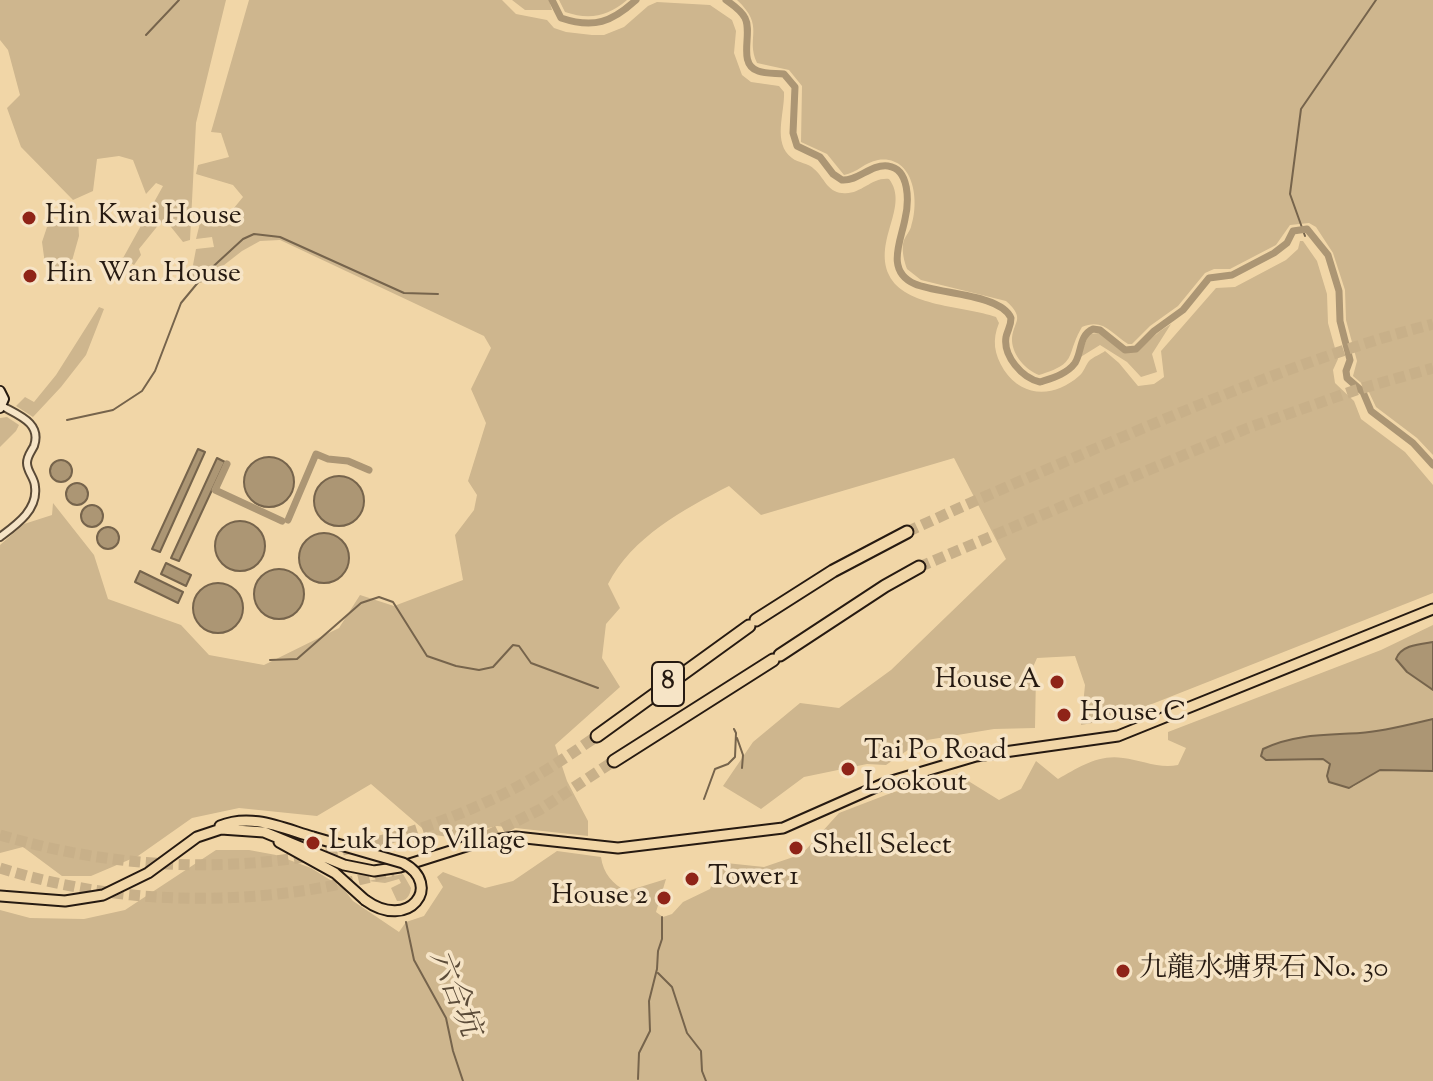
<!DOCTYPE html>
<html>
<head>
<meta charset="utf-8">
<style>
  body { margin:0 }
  canvas { display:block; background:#f1d6a7 }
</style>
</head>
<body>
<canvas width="1433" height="1081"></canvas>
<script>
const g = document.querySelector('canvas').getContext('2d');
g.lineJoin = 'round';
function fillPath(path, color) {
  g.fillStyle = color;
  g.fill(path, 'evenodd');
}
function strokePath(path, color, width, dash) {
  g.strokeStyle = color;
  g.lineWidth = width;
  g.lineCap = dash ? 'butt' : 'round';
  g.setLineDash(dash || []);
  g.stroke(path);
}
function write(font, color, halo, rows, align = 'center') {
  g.font = font + ' "Sorts Mill Goudy","Noto Serif TC",serif';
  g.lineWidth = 7;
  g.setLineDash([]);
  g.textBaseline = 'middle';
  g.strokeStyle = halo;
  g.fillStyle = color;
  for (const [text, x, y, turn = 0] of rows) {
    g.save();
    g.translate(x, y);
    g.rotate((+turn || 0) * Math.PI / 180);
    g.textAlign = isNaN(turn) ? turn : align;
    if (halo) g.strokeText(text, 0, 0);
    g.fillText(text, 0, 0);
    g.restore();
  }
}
fillPath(new Path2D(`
  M0 0H226L196 123 190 240 183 242 167 222 160 223 139 249 141 255 134 265 123 258 163 186 156 183 146 194 133 160 119 156 97 159 93 191 73 200 21 147 7 108 20 95 8 50 0 40Z
  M249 0H502L516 14 547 20 554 28 566 32 592 35H604L624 27 648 6 657 2 710 5 732 20 736 31 734 53 742 75 751 82 779 86 784 92C785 113 772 143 792 158 798 163 809 163 814 169 824 177 827 192 842 193 860 196 871 177 889 179 910 206 873 240 889 275 904 307 965 306 996 317L999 323C992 340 994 354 1004 370 1023 398 1054 398 1079 376 1084 372 1085 366 1089 361 1093 357 1101 354 1105 351L1119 363 1138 386 1154 384 1164 377 1161 351 1216 288 1235 287 1286 260 1298 249 1300 241H1303L1317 261 1327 294 1328 323 1338 359 1333 370 1335 383 1354 401 1361 419 1405 452 1433 485V593L1114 719 1081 725 1085 685 1075 656 1037 658 1033 667 1036 674 1035 728 994 729 921 741 886 765 867 764 804 777 761 809 723 786 753 742 800 703 839 708 891 670 1006 559 954 458 761 515 729 486C684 509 632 537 608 584L620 608 606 624 602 658 620 687 555 745 567 781 588 821V836L497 826 448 837 429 834 371 784 317 816 239 808 192 818 138 856 91 876H62L23 847 0 853V545L24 524 52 515 53 503 94 555 108 599 181 625 209 655 264 665 339 628 360 595 394 606 463 580 455 535 474 510 477 495 468 481 486 423 471 389 491 348 484 336 280 240 260 241 242 251 201 283 190 281 196 249 214 247 212 237 196 239 202 215 229 214 243 197 233 185 196 174 198 165 229 157 221 133 211 132Z
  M512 0H549L552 10H525Z
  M559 0H627C607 17 589 20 565 12Z
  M737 0H1433V455L1417 438 1376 407 1367 388 1353 376 1357 361 1346 320 1345 290 1333 253 1316 227 1309 223 1290 225 1276 245 1230 269H1214L1205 273 1178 306 1150 326 1132 344H1128C1111 333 1103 318 1082 327 1065 356 1079 363 1039 375 1026 370 1013 356 1012 341 1012 321 1027 320 1006 301L921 280 907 269C904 261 902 252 903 244 904 237 909 233 911 227 920 201 914 155 878 160 865 162 857 173 844 175L827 154 801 142 802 86 789 70 757 63C745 37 766 27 737 0Z
  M73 216 78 219 79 236 70 268 61 271 45 264 42 242 47 227Z
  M99 307 104 309 86 355 61 387 33 417 16 406 25 397 34 402 56 375Z
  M1171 324 1152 354 1157 372 1141 377 1127 362 1100 345 1079 358 1089 334 1100 333C1143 369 1132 347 1171 324Z
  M7 417 19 425 16 431 0 447V418Z
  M1433 625V642L1406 648 1398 663 1433 690V719C1411 724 1386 730 1364 733 1330 737 1295 733 1263 749L1323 759 1330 764 1327 779 1353 787 1380 770 1433 771V1081H0V910L30 918 84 919 125 910 216 850H249L276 855 311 868 343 888 353 901 399 932 406 922 424 916 443 887 437 877 443 872 485 888 513 881 557 851 601 857C603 873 613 885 627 891L666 879 656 912 663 917 672 914 683 902 710 889 718 871 726 863 764 867 802 854 839 813 891 793 957 774 999 800 1021 789 1036 761 1058 779C1078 768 1098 754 1123 758 1141 760 1159 769 1178 765L1186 748 1168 740V732L1381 650Z
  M403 874 411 888C410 896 406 902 397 901L391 888 401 883 399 879 385 883 368 881Z`), '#ceb68e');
const water = new Path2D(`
  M198 449 205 452 160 552 152 549Z
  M244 482a25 25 0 1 1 50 0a25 25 0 1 1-50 0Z
  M217 458 225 462 179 561 171 558Z
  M50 471a11 11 0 1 1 22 0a11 11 0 1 1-22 0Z
  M314 501a25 25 0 1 1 50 0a25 25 0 1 1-50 0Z
  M66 494a11 11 0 1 1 22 0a11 11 0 1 1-22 0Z
  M81 516a11 11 0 1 1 22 0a11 11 0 1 1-22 0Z
  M215 546a25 25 0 1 1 50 0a25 25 0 1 1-50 0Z
  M97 538a11 11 0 1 1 22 0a11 11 0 1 1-22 0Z
  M299 558a25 25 0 1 1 50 0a25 25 0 1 1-50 0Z
  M166 563 191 575 186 586 161 574Z
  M254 594a25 25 0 1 1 50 0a25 25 0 1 1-50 0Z
  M140 571 183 592 178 603 135 582Z
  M193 608a25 25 0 1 1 50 0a25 25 0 1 1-50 0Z
  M1433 642V690L1407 672 1396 659C1401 645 1420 644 1433 642Z
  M1433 719V771L1380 770 1349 788 1329 782 1327 776 1330 764 1323 759 1266 760 1261 756 1263 749C1293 734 1327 735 1360 733 1381 732 1412 724 1433 719Z`);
fillPath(water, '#ac9674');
strokePath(water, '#76644c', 2);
strokePath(new Path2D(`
  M146 35 179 0
  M1305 236 1290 194 1301 109 1376 0
  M67 420 113 410 142 391 155 371 181 303 205 274 243 239 254 234 280 237 404 293 438 294
  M270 660 297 659 361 603 379 597 393 602 427 656 456 666 479 670 493 667 513 645 519 646 531 663 598 688
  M737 738 743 755 742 768
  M704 799 715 769 728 764 735 757 736 733 734 729
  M406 922 414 960 446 1018 453 1051 463 1081
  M658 973 672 987 687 1033 701 1051 702 1071 706 1081
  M638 1079 639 1053 650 1031 649 1001 657 969 658 951 662 939V917`), '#76644c', 2);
strokePath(new Path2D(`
  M552 0 561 18C594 29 612 22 636 0
  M726 0C733 5 741 10 745 18 753 33 737 64 758 71 766 74 776 73 784 74L795 87 793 133 797 146 820 157 833 174 842 180C859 181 870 164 888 166 910 169 909 202 905 219 901 241 885 271 915 284 938 294 1001 294 1011 318 1011 326 1008 329 1006 337 1003 356 1022 378 1040 382 1052 378 1067 374 1075 363 1082 352 1079 335 1093 329L1100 330 1125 350 1136 349 1154 331 1183 310 1209 278 1232 275 1274 253 1287 243 1293 231 1307 229 1328 255 1339 291 1340 321 1350 360 1346 371 1347 378 1363 392 1371 411 1413 443 1433 465
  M227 464 215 490 282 521
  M288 520 316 454 328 459 348 461 369 470`), '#ac9674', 7);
strokePath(new Path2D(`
  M907 532C984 496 1062 463 1141 429 1237 389 1332 350 1433 324
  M919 567 1248 428 1356 390 1433 368
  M0 835C165 884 337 873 493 799 530 782 564 759 597 736
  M473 843 541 809 614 761
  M0 868C127 908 265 908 393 871`), '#c8b089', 11, [11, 5.5]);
const street = new Path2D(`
  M0 537C16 525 38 510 35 487 35 478 27 472 27 463 27 456 31 452 34 446 42 423 18 415 2 406`);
const secondary = new Path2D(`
  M0 391 4 399 0 408`);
const primary = new Path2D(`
  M220 826C251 813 282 828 313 837
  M279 842 335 873 365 900
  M0 896 65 901 103 895 148 873 197 837 221 829 264 832 344 865 374 871 400 867 479 842 516 837 618 848 783 828 885 783 976 756 1118 736 1433 609`);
const highway = new Path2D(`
  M756 620 833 571 907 532
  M780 655 885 586 919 567
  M597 736 749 626
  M614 761 773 660`);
strokePath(street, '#594936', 10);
strokePath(secondary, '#261a11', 12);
strokePath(primary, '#261a11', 13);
strokePath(highway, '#261a11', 15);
strokePath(street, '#f6e4c6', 6);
strokePath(secondary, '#f6e4c6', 8);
strokePath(primary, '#f1d6a7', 9);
strokePath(highway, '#f1d6a7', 11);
const primaryBridge = new Path2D(`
  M313 837 403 863C444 885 409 932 365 900`);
strokePath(primaryBridge, '#261a11', 13, []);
strokePath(primaryBridge, '#f1d6a7', 9);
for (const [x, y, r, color] of [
  [29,218,8,"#8f2418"],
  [30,276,8,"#8f2418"],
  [1057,682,8,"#8f2418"],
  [1064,715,8,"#8f2418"],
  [848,769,8,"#8f2418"],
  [313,843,8,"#8f2418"],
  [796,848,8,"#8f2418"],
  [692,879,8,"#8f2418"],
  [664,898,8,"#8f2418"],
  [1123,971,8,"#8f2418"]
]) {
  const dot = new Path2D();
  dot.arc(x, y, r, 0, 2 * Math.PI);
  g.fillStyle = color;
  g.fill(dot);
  strokePath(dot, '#f6e4c6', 3);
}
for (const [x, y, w] of [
  [668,684,32]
]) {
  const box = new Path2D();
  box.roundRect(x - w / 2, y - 22, w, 44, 6);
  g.fillStyle = '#f6e4c6';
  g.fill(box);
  strokePath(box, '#261a11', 2);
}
write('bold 26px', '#261a11', null, [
  ["8",668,684]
]);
write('28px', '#261a11', '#f6e4c6', [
  ["Hin Kwai House",45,218],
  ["Hin Wan House",46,276],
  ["House A",1041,682,"right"],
  ["House C",1080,715],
  ["Tai Po Road",864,753],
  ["Lookout",864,785],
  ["Luk Hop Village",329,843],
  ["Shell Select",812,848],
  ["Tower 1",708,879],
  ["House 2",648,898,"right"],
  ["九龍水塘界石 No. 30",1139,971]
], 'left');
write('italic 30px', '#5c4c39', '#f6e4c6', [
  ["六合坑",452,994,68]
]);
</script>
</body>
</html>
